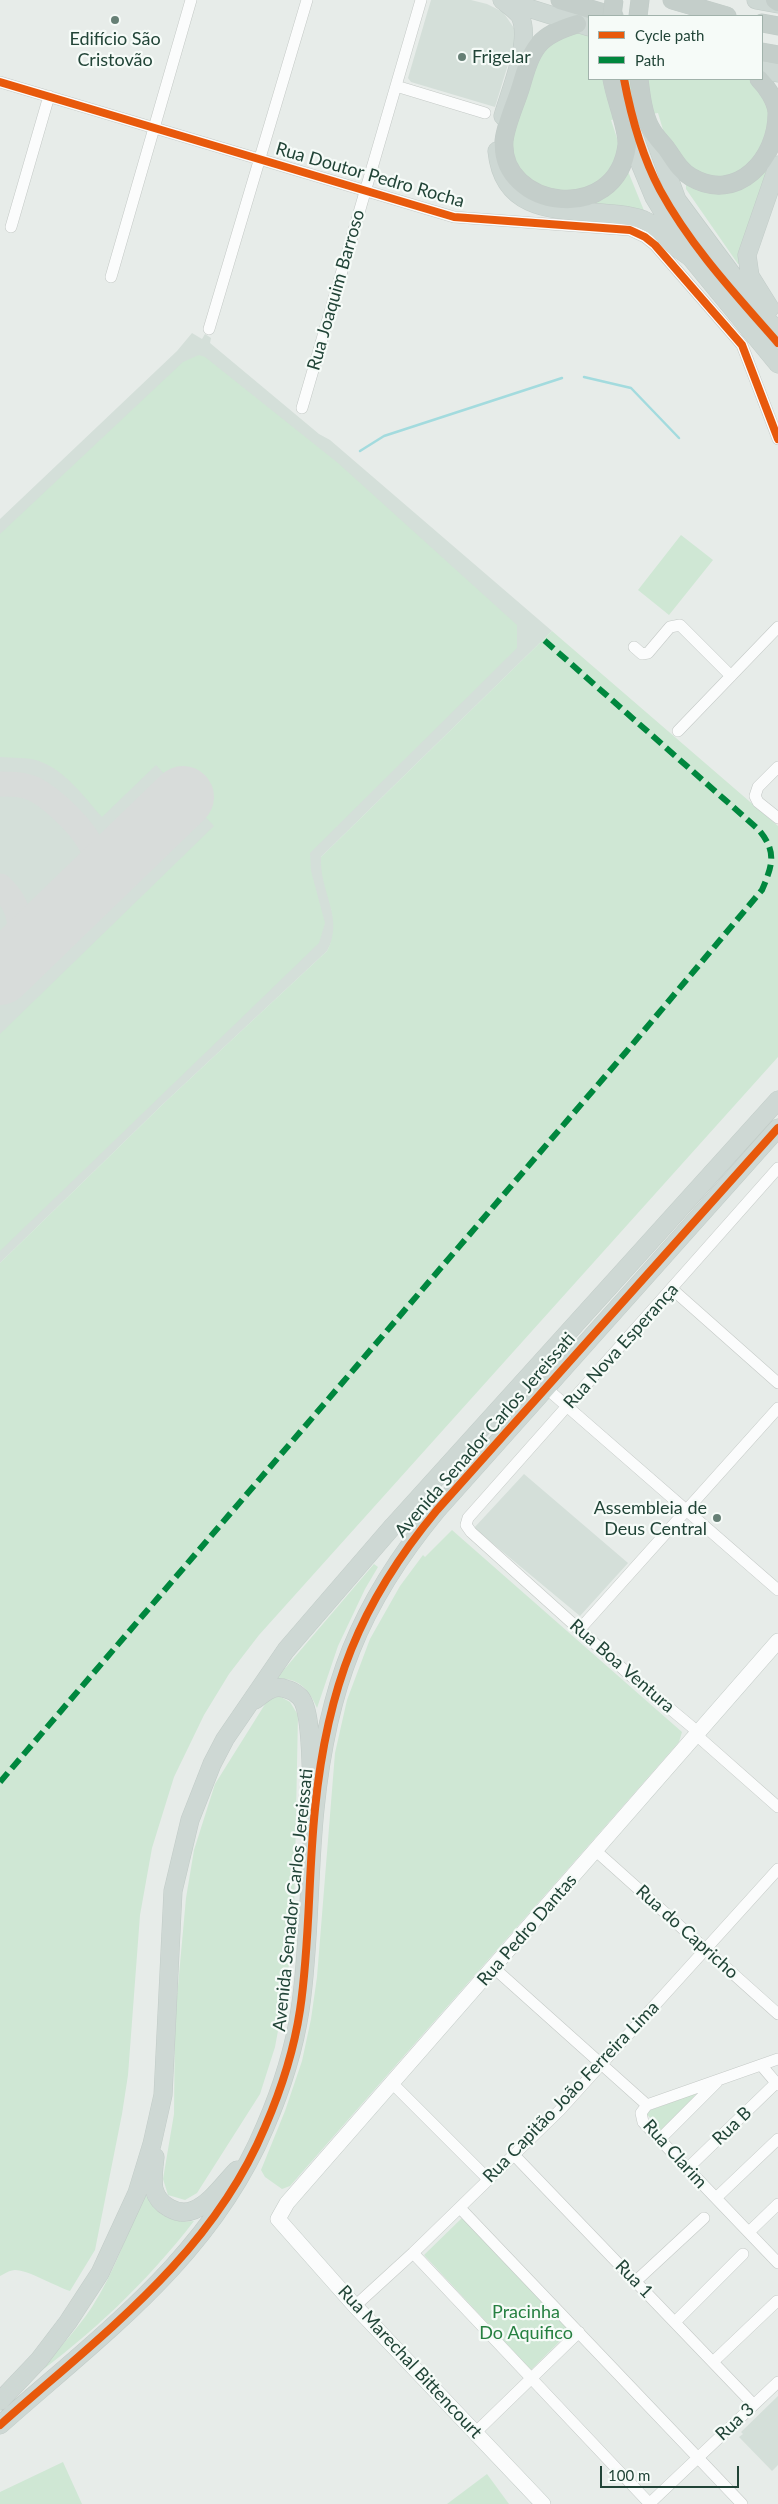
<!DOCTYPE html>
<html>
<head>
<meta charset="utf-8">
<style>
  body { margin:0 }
  #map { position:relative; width:778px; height:2504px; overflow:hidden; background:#e7ece9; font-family:Lato,sans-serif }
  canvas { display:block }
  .legend { position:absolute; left:588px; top:15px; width:175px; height:65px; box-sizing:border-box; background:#f6fbf8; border:1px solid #a1b2ab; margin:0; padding:6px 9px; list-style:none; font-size:15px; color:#214437 }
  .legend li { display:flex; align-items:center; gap:10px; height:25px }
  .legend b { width:25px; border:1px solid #a1b2ab }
  .scale { position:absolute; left:600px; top:2466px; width:139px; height:22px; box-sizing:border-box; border:2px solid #214437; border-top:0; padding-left:6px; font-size:15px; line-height:18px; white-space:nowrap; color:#214437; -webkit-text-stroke:4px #f6fbf8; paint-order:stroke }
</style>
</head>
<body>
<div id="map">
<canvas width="778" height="2504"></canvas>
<ul class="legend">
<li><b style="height:6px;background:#e8590c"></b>Cycle path</li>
<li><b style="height:6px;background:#00873e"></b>Path</li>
</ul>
<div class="scale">100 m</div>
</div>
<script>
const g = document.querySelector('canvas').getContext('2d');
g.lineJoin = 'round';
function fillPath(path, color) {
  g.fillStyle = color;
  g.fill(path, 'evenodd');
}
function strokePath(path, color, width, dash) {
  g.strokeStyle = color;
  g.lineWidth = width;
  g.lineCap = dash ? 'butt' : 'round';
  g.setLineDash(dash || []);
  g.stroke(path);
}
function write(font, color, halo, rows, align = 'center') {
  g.font = font + ' Lato,sans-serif';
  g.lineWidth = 4.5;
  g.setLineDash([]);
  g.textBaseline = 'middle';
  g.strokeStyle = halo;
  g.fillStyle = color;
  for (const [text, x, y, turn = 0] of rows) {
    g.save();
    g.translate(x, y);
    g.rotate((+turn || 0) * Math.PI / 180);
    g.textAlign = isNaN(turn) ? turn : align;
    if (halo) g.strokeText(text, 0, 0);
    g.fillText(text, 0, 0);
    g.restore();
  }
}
fillPath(new Path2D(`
  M431 0H471L487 4 503 12 516 31 517 35 495 107 411 82 408 78Z
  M192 333 202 339 205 334 211 338 210 343 319 434 330 440 552 631 321 857 335 926 332 941 327 951 162 1105 0 1263V519L177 351Z
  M524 1474 628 1563 580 1616 474 1528Z
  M778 2396V2465L772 2471 739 2437 743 2434 741 2432Z`), '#d4dfd9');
fillPath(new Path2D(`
  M589 32V79H751L765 94 772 130 746 171 712 179 693 173 667 143 658 113 611 120 618 141V154L609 173 584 191 548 192 518 170 510 139 529 69 560 33Z
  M778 149 749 235 743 264H738L686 189V183L725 190Z
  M625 164 645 213 577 204Z
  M199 355 205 357 338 463 517 625V648L310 853 311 871 325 923 319 943 0 1251V1034L214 826 156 765 102 817C84 797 65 770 39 761 27 757 13 758 0 757V534L183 362Z
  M681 535 713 560 669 615 638 590Z
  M552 631 778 826V1057L259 1635 229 1674 204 1715 174 1777 152 1848 140 1915 128 2075 122 2114 95 2250 70 2291C55 2286 28 2270 15 2270 10 2270 4 2274 0 2276V1263L162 1105 327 951C345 918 319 892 321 857Z
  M452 1530 682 1732 679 1742 290 2186 282 2189 265 2177 261 2170 285 2111 302 2061 311 2019 317 1977 335 1753 347 1700 370 1639 400 1586 423 1555 425 1557Z
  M374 1564 378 1567 365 1589 338 1646 317 1708C309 1689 298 1677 276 1679Z
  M279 1696 290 1702 298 1715 294 1915 287 1982 275 2047 260 2094 197 2193 185 2200 168 2195 163 2179 174 2114 175 2019 186 1898 194 1850 215 1784 267 1701Z
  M697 2093 663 2133 645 2112Z
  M144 2191C154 2212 169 2224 194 2221 148 2281 91 2335 29 2380 51 2357 74 2334 92 2307 115 2271 129 2230 144 2191Z
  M463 2217 572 2329 531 2370 424 2255Z
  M63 2462 82 2504H0V2492Z
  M487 2474 509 2504H447Z`), '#cfe7d4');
strokePath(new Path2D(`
  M584 377 631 388 679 438
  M360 451 384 436 562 378`), '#a3dbde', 2.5);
strokePath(new Path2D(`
  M0 784C12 784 23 784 34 789 52 798 93 835 94 856 95 872 83 890 75 902
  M0 886C27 911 24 943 3 971`), '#d8dcda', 25);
strokePath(new Path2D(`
  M0 974 183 797`), '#d8dcda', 62);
const minor = new Path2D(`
  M0 82 454 217 630 230 645 237 655 245 742 345 778 439
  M396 86 485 113
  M11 227 49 96
  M111 277 191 0
  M209 329 307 0
  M302 408 421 0
  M634 647 642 654 648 653 670 627 680 625 731 676
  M678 731 778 627
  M778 767 758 787 755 796 758 802 778 818
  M778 1168 468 1518 466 1525 471 1532 632 1677 692 1727 702 1740 778 1807
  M672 1289 778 1383
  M546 1388 778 1590
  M579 1630 778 1408
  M596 1851 778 2014
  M494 1968 647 2105 641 2113 643 2122 778 2263
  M761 2065 778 2085
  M392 2083 488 2179
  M647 2105 778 2059
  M660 2139 717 2082
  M514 2155 753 2404
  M688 2168 776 2083
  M716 2198 778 2139
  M460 2208 742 2504
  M749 2232 778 2204
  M413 2253 650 2504
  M636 2281 704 2218
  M355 2306 413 2253 560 2110 778 1869
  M676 2321 743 2254
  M714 2361 777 2301
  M476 2432 579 2332
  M649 2504 778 2382`);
const secondary = new Path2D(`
  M543 2504 355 2306 278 2219 287 2203 778 1641`);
const primary = new Path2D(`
  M502 0C508 5 516 10 520 16 532 40 510 91 503 116
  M756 0 778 4
  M509 2 589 27
  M762 70 778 73
  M651 129 677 200 754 304 778 332
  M627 132 654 197 691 258 778 364
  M497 151C505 231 593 202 644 220 657 225 663 235 672 244 678 249 685 253 691 258
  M770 308 750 276 747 255 778 165
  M255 1700C264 1693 274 1684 286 1689 291 1690 296 1693 300 1697 312 1710 310 1761 312 1781
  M155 2157C154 2167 152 2179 154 2189 158 2205 178 2217 194 2210 211 2203 224 2183 237 2170
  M0 2401 39 2360 68 2322 100 2273 137 2193 152 2144 163 2095 173 1891 190 1820 212 1764 225 1739 286 1650 393 1526 778 1100
  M0 2425C101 2335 211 2256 265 2127 281 2090 294 2050 300 2010 310 1944 308 1876 315 1809 327 1688 359 1604 437 1510L778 1128`);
const trunk = new Path2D(`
  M560 0 614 16
  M672 0 727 16
  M775 0 778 2
  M638 16 640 0
  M762 23 778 26
  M577 24C537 36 532 48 521 86 516 103 506 123 504 141 499 208 617 227 627 145 628 129 615 98 612 79
  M762 52 778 55
  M639 79C641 95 643 113 650 127 654 135 661 142 666 148 674 159 679 170 691 177 737 204 778 159 777 112 776 101 767 87 759 79`);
strokePath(minor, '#c4c9c6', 12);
strokePath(secondary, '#c2cac6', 16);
strokePath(primary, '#c1cbc7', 19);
strokePath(trunk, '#c1cbc7', 19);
strokePath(minor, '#fbfcfc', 11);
strokePath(secondary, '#fbfcfc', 15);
strokePath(primary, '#ced8d4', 18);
strokePath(trunk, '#c4ceca', 18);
const trunkBridge = new Path2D(`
  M612 16 614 0`);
strokePath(trunkBridge, '#c1cbc7', 19, []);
strokePath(trunkBridge, '#c4ceca', 18);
strokePath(new Path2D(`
  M0 1782 626 1052 762 890C773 864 777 851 758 829L544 640`), '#00873e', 6, [12, 6]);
strokePath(new Path2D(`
  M624 79C631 116 642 156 660 190 691 247 736 295 778 343
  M0 82 454 217 630 230 645 237 655 245 742 345 778 439
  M0 2425C101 2335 211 2256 265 2127 281 2090 294 2050 300 2010 310 1944 308 1876 315 1809 327 1688 359 1604 437 1510L778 1128`), '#e8590c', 8);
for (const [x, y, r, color] of [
  [115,20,5,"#667f75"],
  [462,57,5,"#667f75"],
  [717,1518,5,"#667f75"]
]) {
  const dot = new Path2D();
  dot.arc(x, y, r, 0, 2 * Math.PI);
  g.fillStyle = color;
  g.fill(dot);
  strokePath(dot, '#f6fbf8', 2);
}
write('18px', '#214437', '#f6fbf8', [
  ["Edifício São",115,39],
  ["Cristovão",115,60],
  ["Frigelar",472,57,"left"],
  ["Assembleia de",707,1508,"right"],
  ["Deus Central",707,1529,"right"]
]);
write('18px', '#214437', '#f6fbf8', [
  ["Rua Doutor Pedro Rocha",370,175,16],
  ["Rua Joaquim Barroso",336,290,-74],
  ["Rua Nova Esperança",621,1346,-48],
  ["Avenida Senador Carlos Jereissati",485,1435,-49],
  ["Rua Boa Ventura",622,1666,41],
  ["Avenida Senador Carlos Jereissati",293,1900,-84],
  ["Rua Pedro Dantas",527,1930,-49],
  ["Rua do Capricho",687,1932,42],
  ["Rua Capitão João Ferreira Lima",571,2092,-46],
  ["Rua B",732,2126,-44],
  ["Rua Clarim",675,2154,48],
  ["Rua 1",634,2279,46],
  ["Rua Marechal Bittencourt",410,2362,47],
  ["Rua 3",735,2422,-43]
]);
write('18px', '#268041', '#f6fbf8', [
  ["Pracinha",526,2312],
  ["Do Aquifico",526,2333]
]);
</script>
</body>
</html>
